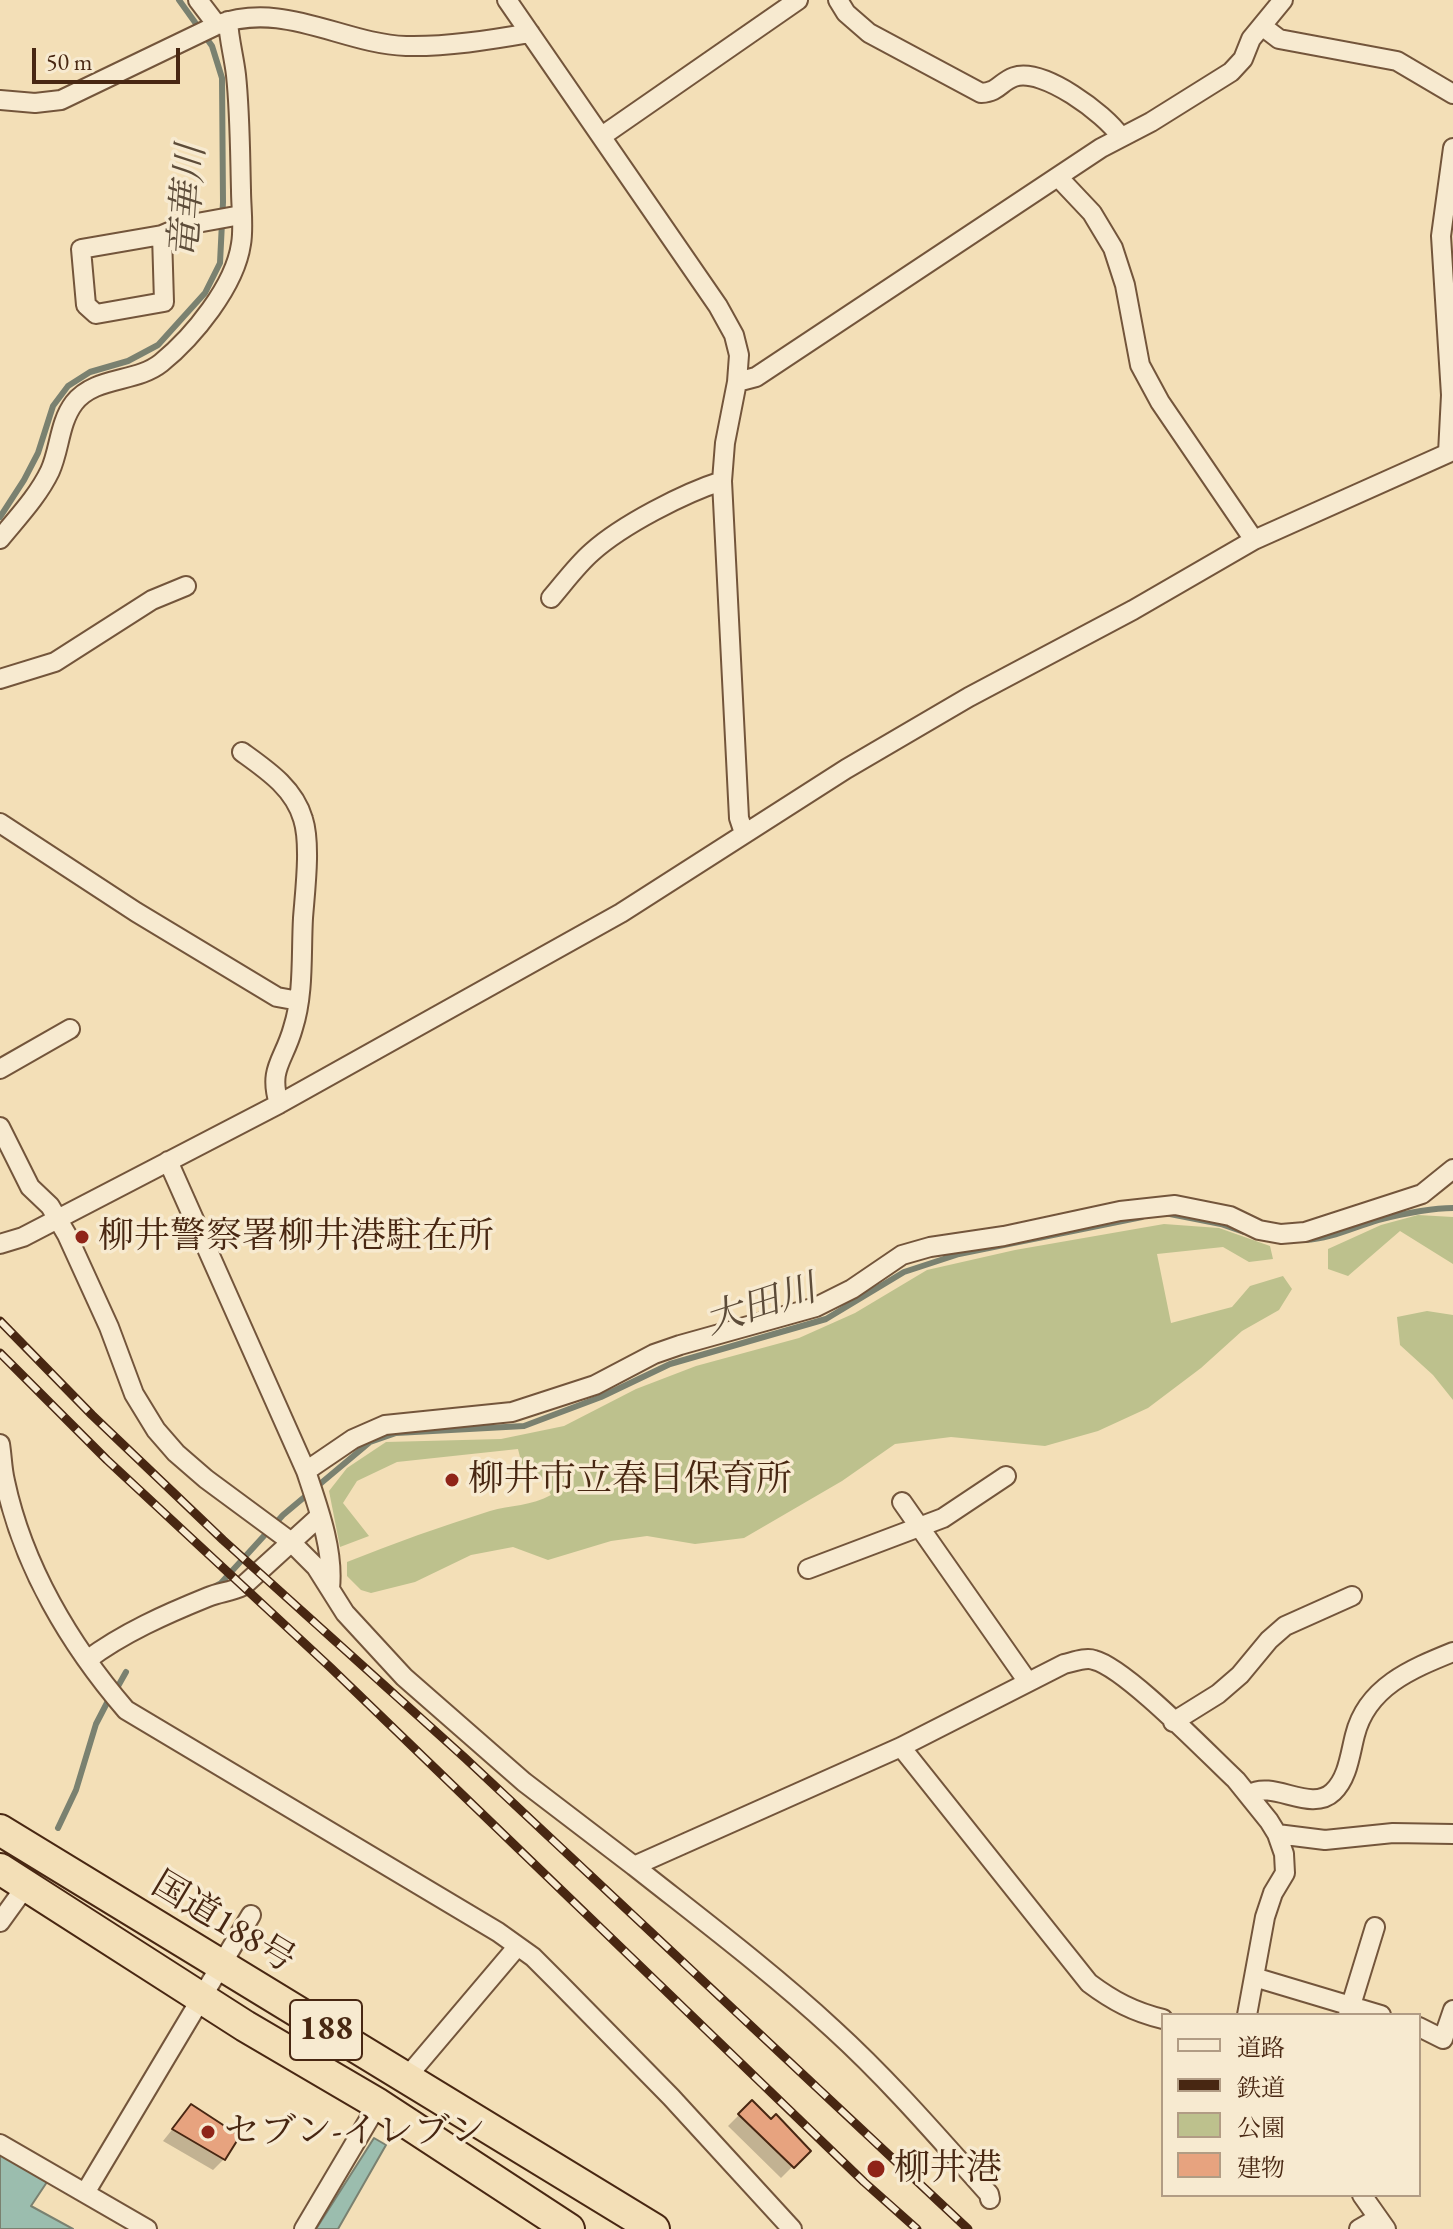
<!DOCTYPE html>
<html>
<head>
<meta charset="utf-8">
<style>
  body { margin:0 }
  #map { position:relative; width:1453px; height:2229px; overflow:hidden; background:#f3dfb7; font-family:"EB Garamond","Noto Serif JP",serif }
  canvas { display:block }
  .legend { position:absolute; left:1161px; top:2013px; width:260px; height:184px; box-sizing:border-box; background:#f7ead0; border:2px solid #b19c84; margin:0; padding:10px 14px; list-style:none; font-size:24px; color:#482712 }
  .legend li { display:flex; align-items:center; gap:16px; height:40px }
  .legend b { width:40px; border:2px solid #b19c84 }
  .scale { position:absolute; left:32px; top:48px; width:148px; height:36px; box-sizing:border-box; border:4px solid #482712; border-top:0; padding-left:10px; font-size:24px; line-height:28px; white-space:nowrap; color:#482712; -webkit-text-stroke:6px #f7ead0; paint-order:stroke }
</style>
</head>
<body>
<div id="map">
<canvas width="1453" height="2229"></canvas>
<ul class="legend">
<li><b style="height:10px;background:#f7ead0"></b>道路</li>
<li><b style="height:10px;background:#482712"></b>鉄道</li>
<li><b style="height:22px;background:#bdc18d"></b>公園</li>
<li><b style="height:22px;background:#e7a37f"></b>建物</li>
</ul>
<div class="scale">50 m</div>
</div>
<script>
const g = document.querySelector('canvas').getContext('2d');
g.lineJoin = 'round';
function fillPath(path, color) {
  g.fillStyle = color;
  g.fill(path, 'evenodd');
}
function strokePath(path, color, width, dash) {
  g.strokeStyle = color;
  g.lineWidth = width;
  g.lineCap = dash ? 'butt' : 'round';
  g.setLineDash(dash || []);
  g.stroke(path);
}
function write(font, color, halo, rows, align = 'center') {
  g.font = font + ' "EB Garamond","Noto Serif JP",serif';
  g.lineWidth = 7;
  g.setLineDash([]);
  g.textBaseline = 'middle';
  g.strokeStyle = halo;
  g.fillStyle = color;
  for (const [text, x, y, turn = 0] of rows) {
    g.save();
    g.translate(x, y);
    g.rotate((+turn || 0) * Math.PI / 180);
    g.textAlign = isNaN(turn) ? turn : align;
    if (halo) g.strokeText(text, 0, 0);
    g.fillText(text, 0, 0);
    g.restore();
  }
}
fillPath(new Path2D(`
  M1418 1215 1453 1217V1264L1400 1231 1348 1276 1328 1269V1249L1381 1225Z
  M1164 1224 1219 1228 1270 1246 1273 1259 1249 1262 1223 1247 1157 1254 1171 1323 1232 1307 1250 1286 1283 1276 1292 1289 1279 1310 1242 1331 1201 1368 1148 1408 1098 1431 1045 1446 951 1437 895 1444 842 1481 744 1538 695 1544 647 1536 611 1541 548 1560 513 1547 471 1555 415 1582 371 1593 361 1590 347 1576V1562C394 1543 442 1526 490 1511 510 1505 532 1506 551 1495L542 1479 524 1473 518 1449 397 1462 357 1481 343 1503 369 1536 340 1547 329 1491 347 1468 386 1442 501 1439 564 1426 636 1389 696 1366 799 1338 855 1313 927 1270 1015 1250Z
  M1427 1311 1453 1315V1400L1433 1375 1400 1345 1397 1317Z`), '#bdc18d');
const water = new Path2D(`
  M374 2138 386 2145 338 2229H316Z
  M0 2154 47 2182 31 2206 73 2229H0Z`);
fillPath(water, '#9bbdae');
strokePath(water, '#7a8170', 2);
fillPath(new Path2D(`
  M752 2102 808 2151 781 2178 728 2126Z
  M191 2106 224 2159 213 2170 163 2141Z`), '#0003');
strokePath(new Path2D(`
  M0 517 24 480 38 453 53 406 68 386 90 372 128 361 158 345 205 293 220 263 223 202 222 78 212 46 179 0
  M1165 1213 1221 1224 1244 1232
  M1305 1240C1330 1239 1354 1227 1378 1220 1402 1214 1428 1208 1453 1208
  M212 1588 221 1583 283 1515 370 1442 396 1433 524 1426 601 1397 670 1364 826 1319 904 1272 959 1254 1142 1217
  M117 1688 126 1672
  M58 1828 76 1790 96 1724 109 1699`), '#7a8170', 6);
const building = new Path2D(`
  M752 2100 771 2119 776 2114 811 2151 794 2168 738 2114Z
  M191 2104 240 2136 225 2160 172 2129Z`);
fillPath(building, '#e7a37f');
strokePath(building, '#482712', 2);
const minor = new Path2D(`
  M198 0 217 25
  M507 0 718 306 734 335 739 355 737 382 725 443 722 481 739 818 744 833
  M838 0 846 13 869 33 981 93C999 92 1000 82 1014 77 1043 67 1105 114 1120 136
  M1262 26 1279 39 1397 61 1453 94
  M0 100 35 103 61 100 217 25C283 0 343 44 406 46 446 47 490 40 530 33
  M602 136 798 0
  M1058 177 1092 213 1113 248 1125 285 1140 365 1160 402 1254 540
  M162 235 164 302 96 314 86 305 81 249 162 235 186 225 241 215
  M737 382 756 377 1101 148 1151 122 1231 72 1243 59 1251 39 1283 0
  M1448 453 1451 395 1441 236 1453 148
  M0 539C18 517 38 496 50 471 60 449 59 423 74 403 95 376 136 383 161 363 193 337 235 286 241 244 244 227 241 207 241 190 240 152 240 113 236 75 234 57 229 40 228 21
  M551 598C564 583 577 565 592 552 622 525 684 493 722 481
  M0 679 55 662 152 600 186 586
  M242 752C267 770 294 788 303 819 311 844 305 891 303 918 301 954 304 994 293 1028 284 1061 268 1068 279 1104
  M0 823 136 912 277 997 299 1001
  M0 1069 70 1029
  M0 1127 30 1187 50 1206 67 1235 109 1327 134 1394 156 1430 176 1453 206 1479 290 1541 316 1567 345 1613 404 1677 524 1782 634 1866 901 1747 1064 1664C1073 1662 1086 1657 1094 1660 1126 1668 1208 1754 1236 1780L1269 1821 1277 1834 1284 1854 1285 1873 1273 1893 1265 1917 1247 2015
  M168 1161 306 1471C318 1507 334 1550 330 1588
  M0 1244 23 1237 279 1104 621 913 846 769 969 697 1133 610 1254 540 1453 451
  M0 1444C2 1456 2 1469 5 1481 23 1566 70 1645 126 1710L498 1932 533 1957 560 1984 671 2097 792 2229
  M306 1471 353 1439 385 1425 512 1412 595 1385 654 1354 680 1345 816 1307 852 1289 902 1255 930 1247 1004 1236 1120 1211 1175 1205 1230 1216 1259 1230 1281 1234 1305 1232 1422 1194 1453 1169
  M902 1502 1028 1682
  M808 1569 943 1518 1006 1476
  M87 1660C123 1633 166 1614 208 1597 220 1592 231 1592 243 1586L320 1516
  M1173 1722 1218 1694 1240 1675 1269 1640 1285 1626 1352 1596
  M901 1747 1089 1983C1113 2001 1134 2012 1163 2019
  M1250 1794C1273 1780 1311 1813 1333 1792 1348 1778 1350 1754 1355 1735 1367 1687 1411 1669 1453 1652
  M1277 1834 1325 1840 1393 1833 1453 1834
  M634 1866C701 1919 770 1971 833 2029 889 2080 938 2137 989 2194L990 2199
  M0 1922 26 1886
  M1254 1977 1381 2015
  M1348 2015 1375 1927
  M1419 2027 1443 2039 1453 2010
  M406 2078 517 1947
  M0 2144 147 2229
  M85 2193 251 1915
  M1362 2195 1386 2229
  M304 2229 378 2104
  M1359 2229 1378 2218`);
const trunk = new Path2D(`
  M0 1830 654 2229
  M0 1869 245 2026 378 2104 569 2229`);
strokePath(minor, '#73553b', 22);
strokePath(trunk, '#482712', 34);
strokePath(minor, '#f7ead0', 18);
strokePath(trunk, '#f3dfb7', 30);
const rail = new Path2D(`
  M0 1321 92 1415 223 1540 465 1758 968 2229
  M0 1353 107 1460 331 1668 864 2182 917 2229`);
strokePath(rail, '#482712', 9);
strokePath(rail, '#f7ead0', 6, [18]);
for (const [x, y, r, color] of [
  [82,1237,8,"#8f2418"],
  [452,1480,8,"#8f2418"],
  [208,2132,8,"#8f2418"],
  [876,2169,10,"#8f2418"]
]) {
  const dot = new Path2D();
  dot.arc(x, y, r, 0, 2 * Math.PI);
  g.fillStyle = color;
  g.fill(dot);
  strokePath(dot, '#f7ead0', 3);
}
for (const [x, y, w] of [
  [326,2030,72]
]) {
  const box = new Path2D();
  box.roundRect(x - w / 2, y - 30, w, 60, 6);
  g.fillStyle = '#f7ead0';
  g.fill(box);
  strokePath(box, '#482712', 2);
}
write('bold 34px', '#482712', null, [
  ["188",326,2030]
]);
write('36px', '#482712', '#f7ead0', [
  ["柳井警察署柳井港駐在所",98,1237],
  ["柳井市立春日保育所",468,1480],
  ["セブン-イレブン",224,2132],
  ["柳井港",894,2169]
], 'left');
write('36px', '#482712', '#f7ead0', [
  ["国道188号",223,1923,31]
]);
write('italic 38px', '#5d4c39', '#f7ead0', [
  ["竜華川",189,202,-86],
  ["大田川",761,1306,-18]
]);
</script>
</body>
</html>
